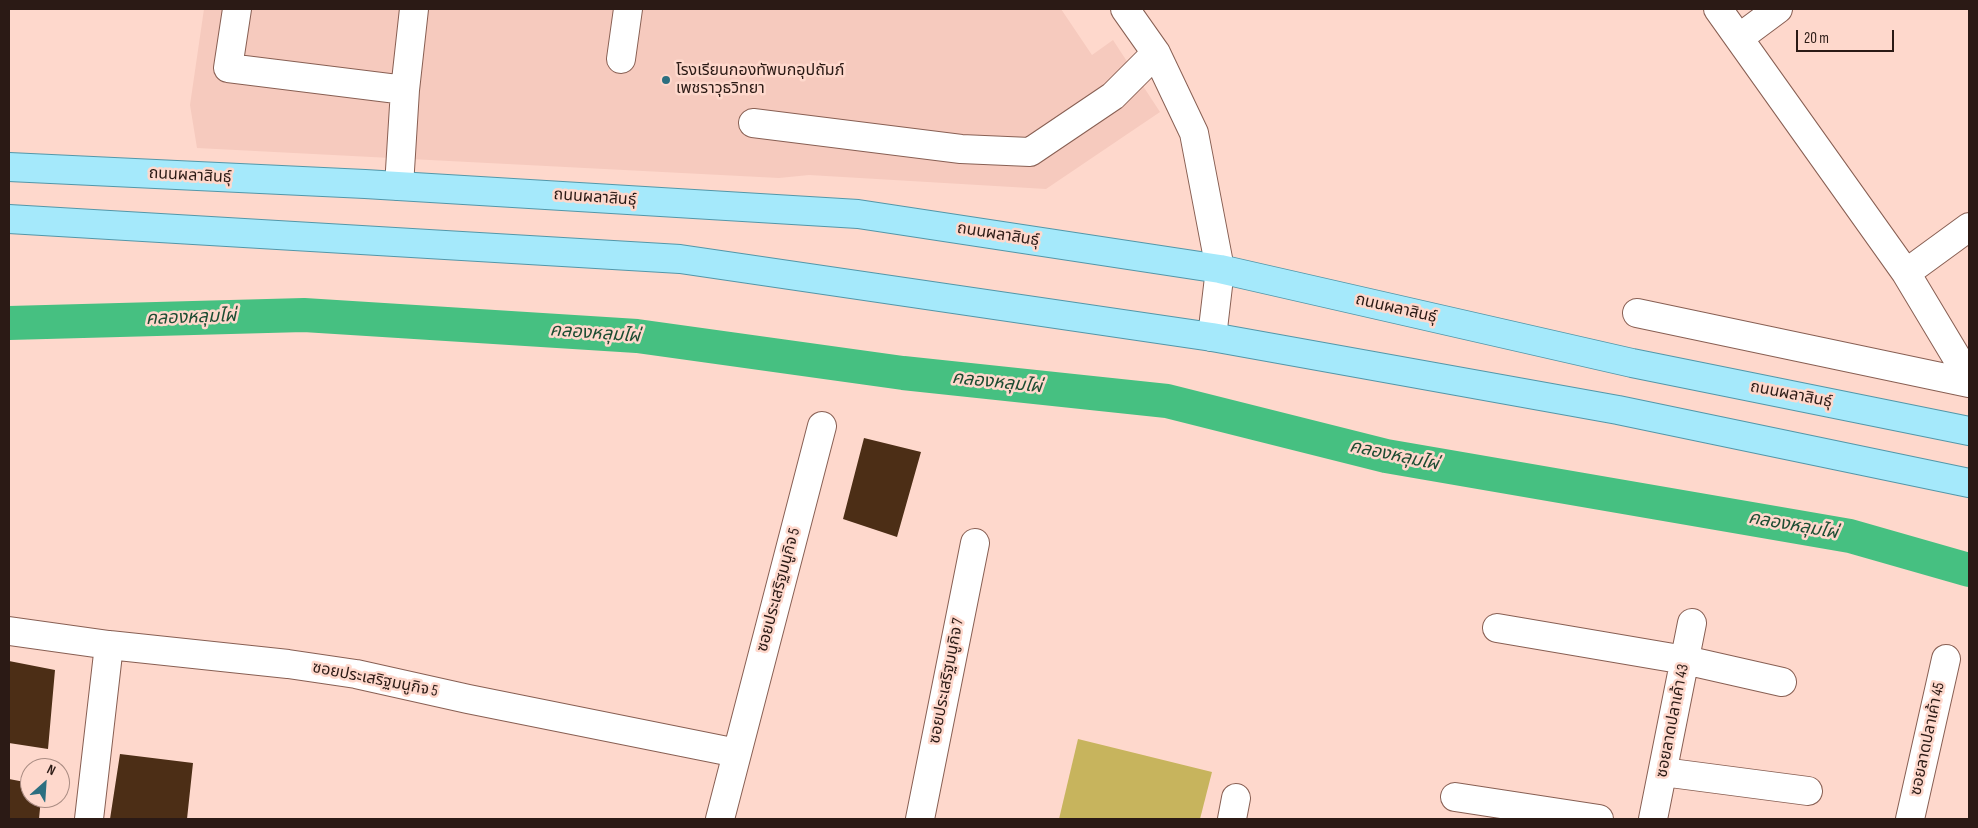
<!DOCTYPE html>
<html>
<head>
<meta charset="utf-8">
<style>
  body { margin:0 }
  #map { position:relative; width:1978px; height:828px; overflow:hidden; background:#fed8cc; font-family:"Sofia Sans Condensed",sans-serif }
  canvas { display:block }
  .frame { position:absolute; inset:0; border:10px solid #2b1a15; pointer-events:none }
  .north { position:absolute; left:20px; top:758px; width:50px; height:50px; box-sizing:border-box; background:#fed8cc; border:1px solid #aa8c83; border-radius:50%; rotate:26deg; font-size:14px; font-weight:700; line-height:20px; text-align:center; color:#2b1a15 }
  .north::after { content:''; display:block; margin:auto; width:18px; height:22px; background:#2c6f80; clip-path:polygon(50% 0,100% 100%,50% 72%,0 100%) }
  .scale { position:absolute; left:1796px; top:30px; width:98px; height:22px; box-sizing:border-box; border:2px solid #2b1a15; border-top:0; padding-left:6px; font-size:15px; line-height:18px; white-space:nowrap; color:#2b1a15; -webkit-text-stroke:4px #fed8cc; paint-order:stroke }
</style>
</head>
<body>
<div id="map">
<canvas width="1978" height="828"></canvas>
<div class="frame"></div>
<div class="north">N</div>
<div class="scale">20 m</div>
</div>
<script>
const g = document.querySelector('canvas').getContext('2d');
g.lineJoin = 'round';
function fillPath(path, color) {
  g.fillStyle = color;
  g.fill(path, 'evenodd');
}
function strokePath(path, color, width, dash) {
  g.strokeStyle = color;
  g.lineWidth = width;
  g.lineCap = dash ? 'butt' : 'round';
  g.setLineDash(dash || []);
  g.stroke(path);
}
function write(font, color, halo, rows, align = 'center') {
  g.font = font + ' "Sofia Sans Condensed","Noto Sans Thai",sans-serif';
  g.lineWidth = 5;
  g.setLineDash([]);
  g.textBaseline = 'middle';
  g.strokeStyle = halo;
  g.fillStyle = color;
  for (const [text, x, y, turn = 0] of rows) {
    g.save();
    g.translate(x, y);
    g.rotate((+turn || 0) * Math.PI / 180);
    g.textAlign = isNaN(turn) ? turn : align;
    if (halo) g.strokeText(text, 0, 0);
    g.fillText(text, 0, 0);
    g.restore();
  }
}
fillPath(new Path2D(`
  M204 9H1061L1092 55 1113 40 1160 112 1046 189 809 175 779 178 197 148 190 105Z`), '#f6cabe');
fillPath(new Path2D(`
  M1078 739 1212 772 1200 819H1059Z`), '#c7b45d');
strokePath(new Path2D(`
  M9 323 304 315 637 336 903 373 1167 401 1386 456 1850 536 1969 570`), '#46c081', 34);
fillPath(new Path2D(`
  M864 438 921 452 897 537 843 519Z
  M9 661 55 670 48 749 9 743Z
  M120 754 193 763 187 819H110Z
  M9 779 30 783V798H41L39 819H9Z`), '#4c2e16');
const minor = new Path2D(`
  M237 9 228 68 405 90 414 9
  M1125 9 1156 53 1194 133 1220 269 1212 337
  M1718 9 1906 273 1969 378
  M1739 38 1778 9
  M621 59 628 9
  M753 123 961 149 1030 152 1113 96 1156 53
  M399 186 405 90
  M1906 273 1969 227
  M1637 313 1969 383
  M1497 628 1685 660 1782 682
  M9 631 109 645 288 664 356 674 468 699 737 753
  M1663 772 1808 791
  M1455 797 1599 819
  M89 819 109 645
  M720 819 822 426
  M920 819 975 543
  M1232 819 1236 798
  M1653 819 1692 623
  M1910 819 1946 659`);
const major = new Path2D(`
  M9 167 365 184 858 214 1220 269 1632 363 1969 431
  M9 219 680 259 1212 337 1618 410 1969 483`);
strokePath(minor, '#885f53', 30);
strokePath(major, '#5397a9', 30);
strokePath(minor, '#fff', 28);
strokePath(major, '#a5e9fb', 28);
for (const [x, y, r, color] of [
  [666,80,5,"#2c6f80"]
]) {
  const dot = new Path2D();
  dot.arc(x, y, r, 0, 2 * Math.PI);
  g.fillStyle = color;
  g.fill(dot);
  strokePath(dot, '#fed8cc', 2);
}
write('16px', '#2b1a15', '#fed8cc', [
  ["โรงเรียนกองทัพบกอุปถัมภ์",676,71],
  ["เพชราวุธวิทยา",676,89]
], 'left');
write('16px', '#2b1a15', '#fed8cc', [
  ["ถนนผลาสินธุ์",190,176,3],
  ["ถนนผลาสินธุ์",595,198,4],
  ["ถนนผลาสินธุ์",998,235,9],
  ["ถนนผลาสินธุ์",1396,309,13],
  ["ถนนผลาสินธุ์",1791,395,11],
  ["ซอยประเสริฐมนูกิจ 5",779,590,-75],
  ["ซอยประเสริฐมนูกิจ 5",375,680,11],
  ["ซอยประเสริฐมนูกิจ 7",947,681,-79],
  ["ซอยลาดปลาเค้า 43",1673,721,-79],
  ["ซอยลาดปลาเค้า 45",1928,739,-78]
]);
write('italic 18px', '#1c4c32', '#fed8cc', [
  ["คลองหลุมไผ่",191,318,-2],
  ["คลองหลุมไผ่",595,334,4],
  ["คลองหลุมไผ่",997,383,6],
  ["คลองหลุมไผ่",1394,456,12],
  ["คลองหลุมไผ่",1793,526,10]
]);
</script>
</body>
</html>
